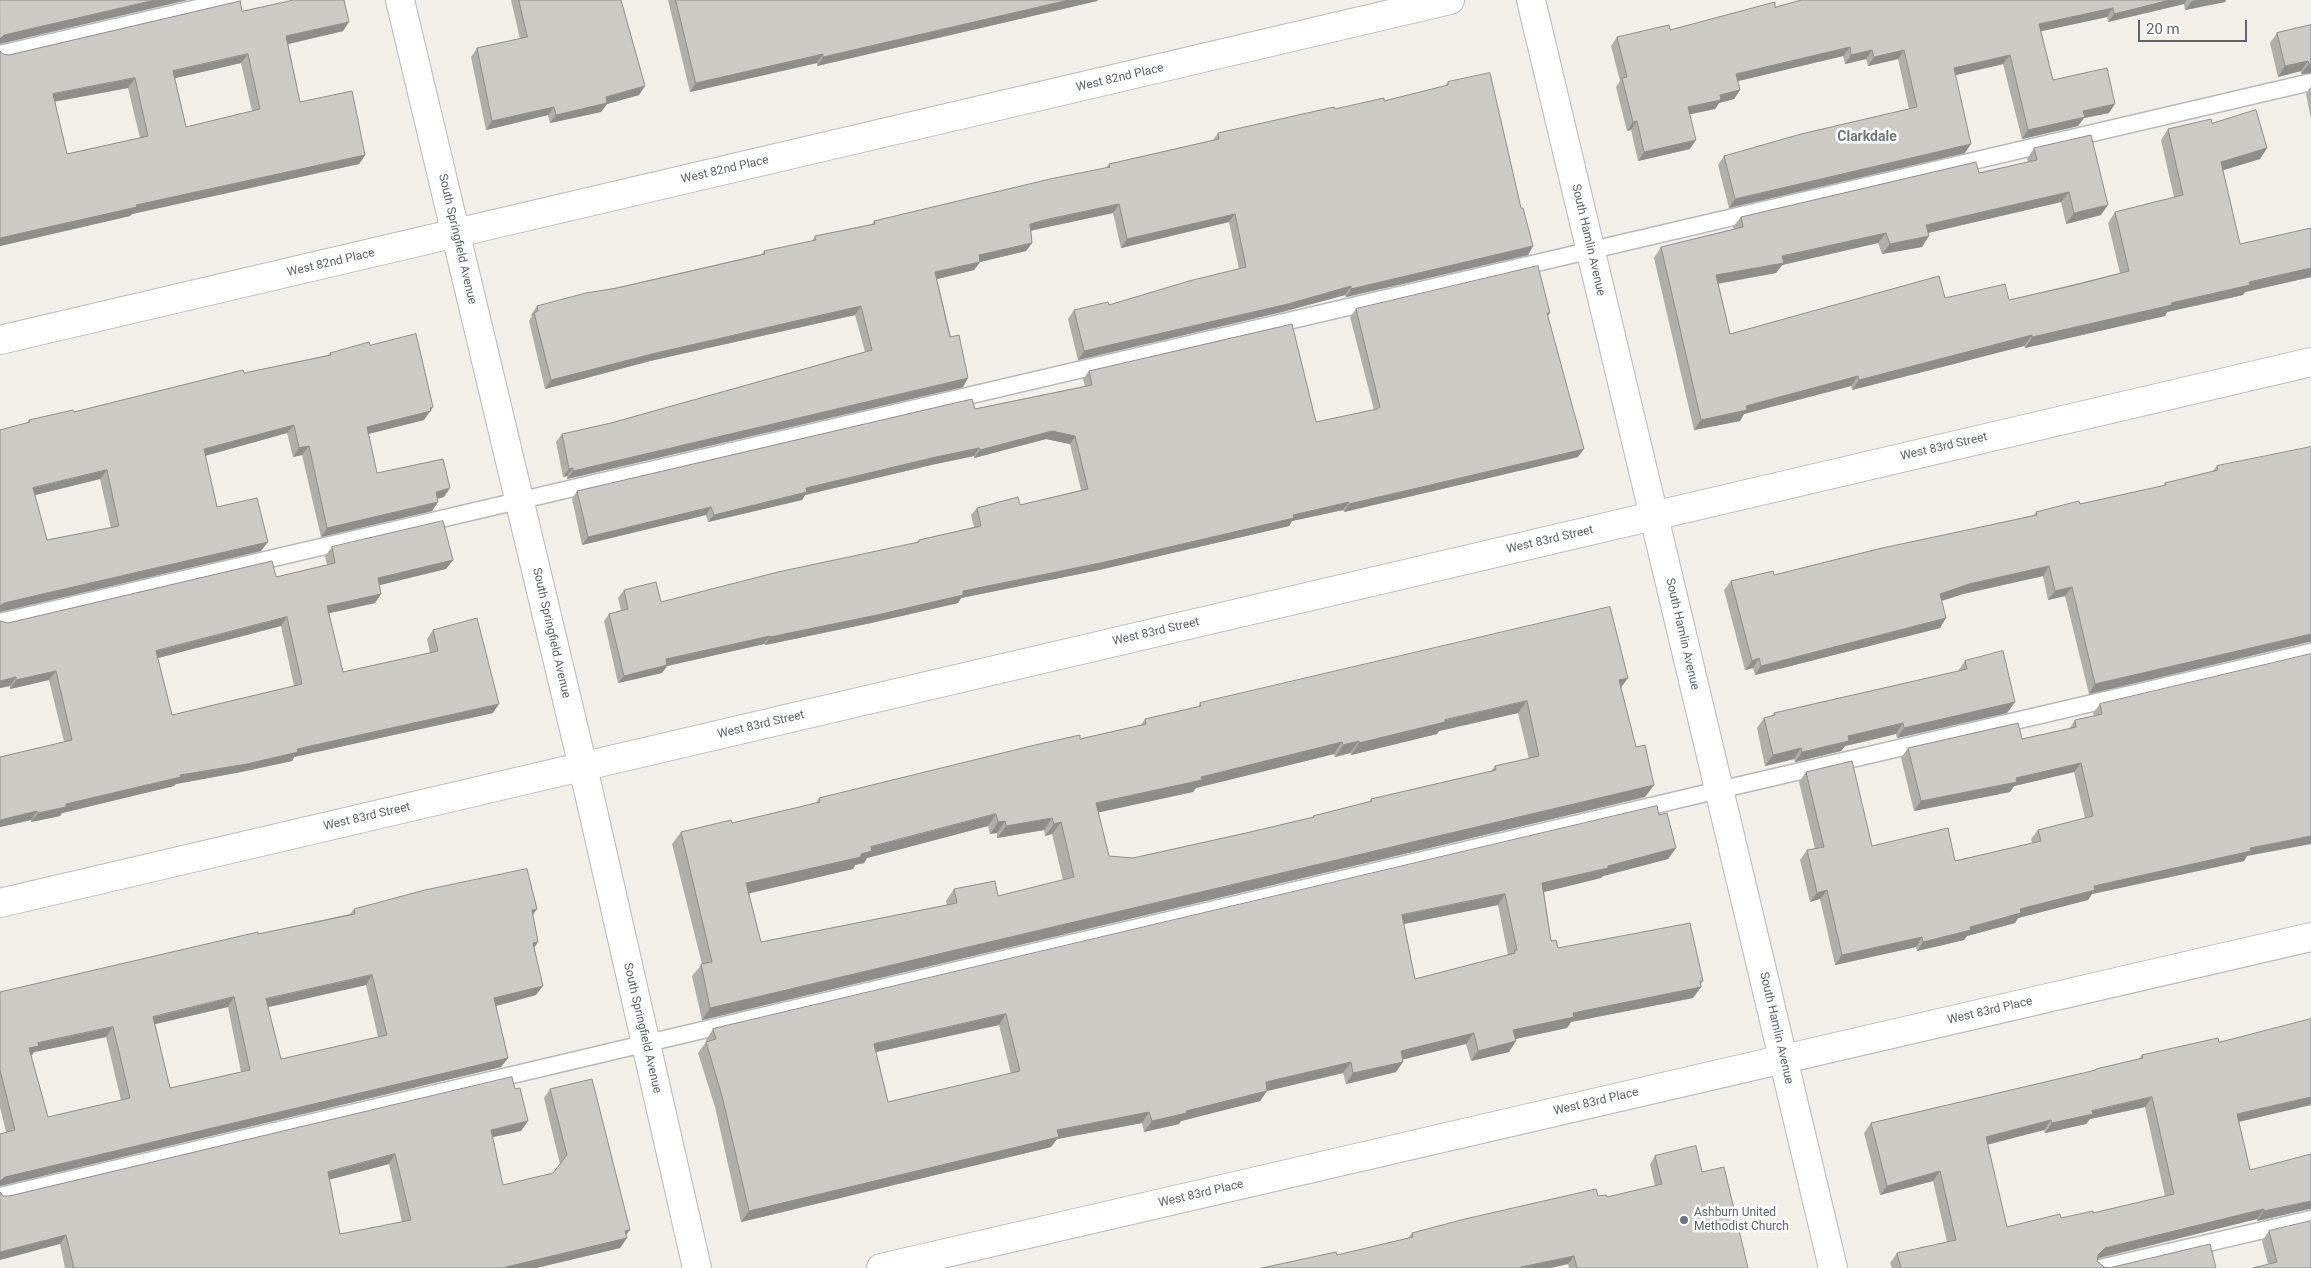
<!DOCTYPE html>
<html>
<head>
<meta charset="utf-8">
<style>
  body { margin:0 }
  #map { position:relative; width:2311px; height:1268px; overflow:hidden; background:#f1efe8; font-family:Roboto,sans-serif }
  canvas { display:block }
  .scale { position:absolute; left:2138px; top:20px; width:109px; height:22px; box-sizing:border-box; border:2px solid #5f6368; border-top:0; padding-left:6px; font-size:15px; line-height:18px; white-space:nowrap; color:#5f6368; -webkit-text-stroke:4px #fff; paint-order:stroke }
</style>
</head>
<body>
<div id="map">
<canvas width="2311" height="1268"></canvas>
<div class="scale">20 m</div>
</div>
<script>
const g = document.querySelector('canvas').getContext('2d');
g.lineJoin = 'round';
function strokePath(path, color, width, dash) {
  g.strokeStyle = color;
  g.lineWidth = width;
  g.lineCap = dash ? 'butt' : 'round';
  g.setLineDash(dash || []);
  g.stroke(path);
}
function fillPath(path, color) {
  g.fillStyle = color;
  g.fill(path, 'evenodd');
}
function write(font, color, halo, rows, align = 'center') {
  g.font = font + ' Roboto,sans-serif';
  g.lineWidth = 5;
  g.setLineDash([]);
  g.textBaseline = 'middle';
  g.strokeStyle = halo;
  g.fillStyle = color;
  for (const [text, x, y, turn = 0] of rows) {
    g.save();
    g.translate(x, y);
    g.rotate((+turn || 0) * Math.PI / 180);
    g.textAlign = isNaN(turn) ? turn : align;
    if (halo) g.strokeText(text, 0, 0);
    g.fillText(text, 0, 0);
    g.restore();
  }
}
const lane = new Path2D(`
  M0 54 232 0
  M0 622 2311 82
  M0 1196 1719 790 2311 652
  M2100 1268 2311 1219`);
const street = new Path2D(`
  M400 0 583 767 697 1268
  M1531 0 1833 1268
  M0 340 1450 0
  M881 1268 2311 937`);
const secondary = new Path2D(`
  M0 903 2311 362`);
strokePath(lane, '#b5b8bc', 19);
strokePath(street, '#b5b8bc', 30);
strokePath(secondary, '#b6babf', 30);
strokePath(lane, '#fff', 16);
strokePath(street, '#fff', 28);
strokePath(secondary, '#fff', 28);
fillPath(new Path2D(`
  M511 0H621L639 95 607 104 601 112 550 123 548 115 486 130 471 57 477 48 520 39Z
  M668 0H1098L1097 1 817 66V63L690 92Z
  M1802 0H2226L2225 2 2185 10 2184 4 2108 22 2107 17 2041 31 2053 80 2109 113 2084 118 2078 126 2022 139 2003 64 1955 75 1965 153 1729 208 1718 165 1724 156 1909 109 1898 59 1868 66 1866 59 1845 64 1843 56 1738 81 1740 90 1734 99 1719 103 1715 109 1690 114V149L1638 161 1631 130 1627 131 1616 87 1620 81 1611 46 1617 37 1670 30 1775 7Z
  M242 11 343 31 288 44 300 102 365 155 359 164 132 214 130 216 0 246V51L3 54 9 55ZM241 63 252 111 186 127 175 78ZM128 88 140 138 67 154 54 102Z
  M2311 25V73L2301 74V71L2278 77 2270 43 2277 33Z
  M1448 82 1521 208 1533 246 1528 255 1346 297 1345 295 1282 312 1078 360 1068 319 1074 310 1109 305 1239 269 1229 222 1121 248 1113 213 1038 229 1031 231 1032 243 1026 251 980 262 974 270 937 279 963 387 567 479V476L563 477 556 442 562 434 611 423 865 352 855 315 650 361 545 389 529 321 532 316 531 315 537 306 762 254 764 251 812 241 815 236 872 224 874 221 1106 168 1109 164 1213 140 1218 133 1335 109 1384 101 1445 86Z
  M2311 86V119L2306 94Z
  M2212 123 2267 148 2260 159 2223 170 2240 244 2311 228V277L2245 292 2243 295 2167 312 2165 316 2025 348 2024 346 1852 390 1851 386 1744 414 1740 421 1694 430 1654 258 1661 247 1734 229 1733 227 1741 217 1979 173 2028 162 2027 159 2034 148 2101 215 2066 224 2061 202 1928 233 1922 247 1882 254 1878 243 1782 265 1776 273 1718 284 1730 334 1945 298 2009 300 2120 273 2108 223 2115 212 2174 197 2161 140 2168 129Z
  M1356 309 1550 313 1548 316 1578 457 1344 512 1343 510 1292 521 1289 526 1099 570 961 598 958 603 871 623 765 645 764 644 667 666 662 673 618 683 604 621 609 614 621 610 618 598 624 590 661 602 916 543 919 540 974 527 971 515 977 508 1020 505 1081 490 1070 444 1046 439 974 458V456L931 465 805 495 802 500 708 522 706 515 582 545 572 499 577 491 1085 386 1083 379 1089 371 1316 422 1374 410 1350 317Z
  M370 345 433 407 424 420 368 434 377 473 444 497 437 499 438 502 432 511 321 537 302 455 293 457 287 433 205 456 217 507 261 551 0 612 27 423 29 420 74 412 244 373 328 355 330 353ZM100 479 111 528 47 540 35 495Z
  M2217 466 2309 642 2089 694 2065 596 2048 600 2043 576 1963 594 1942 601 1940 628 1755 675 1753 668 1745 670 1724 590 1731 581 1774 575 2034 515 2036 512 2080 504 2163 486 2165 483 2213 471Z
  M332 547 453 560 446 569 379 585 381 594 375 603 329 613 343 672 430 653 427 639 433 630 493 713 294 757 292 761 241 772 176 784 174 786 62 813 60 816 31 822V820L0 827V757L64 742 49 680 10 689V686L0 688V621L8 623 276 577 327 565 325 556ZM281 626 294 686 172 715 158 658Z
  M1965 661 2015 702 2007 713 1897 738 1896 734 1845 746 1841 751 1795 762 1794 759 1765 766 1757 728 1764 718 1772 716 1774 713 1958 671Z
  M1628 678 1621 687 1636 747 1654 785 1645 797 702 1020 692 976 702 964 672 844 681 832 732 823 816 803 819 798 1141 725 1145 719 1198 707 1200 703ZM1518 713 1529 759 1495 766 1491 771 1371 799 1369 802 1313 816 1312 818 1246 833 1133 858 1109 856 1098 812 1193 792 1196 788 1334 754 1335 757 1350 753 1351 755 1437 734 1439 731ZM988 826 990 834 997 833V838L1044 830 1045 836 1052 834 1063 880 998 896 954 889 946 901 947 905 761 942 749 893 853 869 855 865 864 863 867 858Z
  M2100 704 2247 856 2244 861 2092 894 2088 900 2018 918 2015 923 1967 936 1964 940 1917 951 1916 947 1835 965 1820 899 1810 902 1800 860 1807 850 1815 849 1799 782 1806 772 1872 846 1955 861 2032 843 2031 839 2038 830 2085 818 2074 772 2014 786 2010 792 1914 811 1901 758 1908 748 2022 739 2069 729 2075 720 2094 716 2093 713Z
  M1659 815 1676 848 1668 859 1603 876 1601 878 1544 892 1551 941 1558 948 1700 985 1701 987 1693 998 1571 1022 1567 1028 1515 1039 1516 1041 1509 1052 1471 1061 1466 1044 1403 1059 1396 1072 1346 1084 1343 1073 1267 1091 1260 1101 1181 1121 1179 1124 1144 1132 1142 1123 1057 1139 1051 1147 741 1222 715 1107 698 1053 706 1042V1040L713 1029ZM1498 905 1508 955 1415 979 1404 924ZM999 1025 1011 1074 888 1102 876 1052Z
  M354 909 533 915 538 942 534 948 536 995 496 1006 508 1058 501 1067 0 1186V1134L6 1132 0 1107V992L258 934 350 914ZM366 985 378 1037 281 1059 268 1007ZM228 1007 241 1072 170 1088 155 1024ZM106 1037 121 1100 48 1117 31 1056 32 1055 34 1052Z
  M2142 1055 2239 1122 2250 1170 2309 1209 2257 1221V1219L2097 1259V1261L2104 1267 2216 1268H1892L1890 1263 1897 1253 1947 1242 1933 1181 1880 1195 1864 1133 1871 1123 2094 1071 2096 1069 2139 1059ZM2145 1107 2165 1196 2093 1213 2007 1227 1987 1144 2044 1130 2045 1133 2086 1124 2090 1119Z
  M550 1089 626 1235 627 1238 620 1248 536 1268H65L60 1244 3 1196H9L521 1131 493 1137 503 1185 553 1173 560 1164 544 1098ZM389 1164 402 1222 340 1234 329 1179Z
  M1655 1156 1702 1172 1748 1268H1569L1568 1264 1550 1268H1262L1337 1255 1408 1238 1412 1233 1598 1196 1607 1197 1655 1186 1650 1164Z
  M2269 1231 2311 1268 2268 1264 2262 1241Z`), '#afaea9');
fillPath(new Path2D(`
  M155 0H188L0 44V39L4 35Z
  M1069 0H1098L1097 1 817 66 823 57Z
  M2170 0H2187L2184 4 2108 22 2114 14Z
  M2198 0H2226L2225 2 2185 10 2192 1Z
  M2113 8 2107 17 2033 33 2039 24Z
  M349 22 343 31 280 46 286 36Z
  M1850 47 1843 56 1730 83 1736 74Z
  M1872 50 1866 59 1845 64 1851 55Z
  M1904 50 1898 59 1868 66 1874 57Z
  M248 54 241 63 167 80 173 71Z
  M823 54 817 63 690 92 696 83Z
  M2010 55 2003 64 1948 77 1954 68Z
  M2308 61 2301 71 2278 77 2285 66Z
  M2311 63V73L2301 74 2309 64Z
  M135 78 128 88 46 103 53 94Z
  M645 86 639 95 607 104 601 112 550 123 556 115 606 97Z
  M1740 90 1734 99 1719 103 1715 109 1682 116 1688 107 1720 95Z
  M2115 104 2109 113 2084 118 2078 126 2022 139 2028 130 2083 111Z
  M554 107 548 115 486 130 492 121Z
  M1637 121 1631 130 1627 131 1633 122Z
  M1696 140 1690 149 1638 161 1644 152Z
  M1971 144 1965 153 1729 208 1735 199Z
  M2267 148 2260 159 2214 173 2221 162Z
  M365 155 359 164 132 214 130 216 0 246V238L136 205Z
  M2069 192 2061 202 1919 235 1926 225Z
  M1119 204 1113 213 1024 232 1030 224Z
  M2108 205 2101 215 2066 224 2074 213Z
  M1235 214 1229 222 1121 248 1127 239Z
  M1886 233 1878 243 1782 265 1776 273 1709 285 1716 275 1782 256Z
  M1929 236 1922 247 1882 254 1890 244Z
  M1032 243 1026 251 980 262 974 270 929 281 935 272 979 255Z
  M1533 246 1528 255 1346 297 1351 289Z
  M2311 268V277L2245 292 2243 295 2167 312 2165 316 2025 348 2032 337 2249 282Z
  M1351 286 1345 295 1282 312 1078 360 1084 351Z
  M861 306 855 315 650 361 545 389 551 380 656 353Z
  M2032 335 2024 346 1852 390 1859 380Z
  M1858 376 1851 386 1744 414 1740 421 1694 430 1701 420 1746 406Z
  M968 378 963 387 567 479 573 471Z
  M433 407 424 420 360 436 367 427Z
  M294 425 287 433 197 458 204 449Z
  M1052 431 1075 436 1070 444 1046 439 974 458 980 450Z
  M309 446 302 455 293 457 299 448Z
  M979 448 974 456 931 465 805 495 802 500 708 522 714 515 806 488 936 457Z
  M1584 449 1578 457 1344 512 1349 504Z
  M573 468 567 476 563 477 569 469Z
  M107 470 100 479 27 497 33 488Z
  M450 488 444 497 430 501 436 492Z
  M438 502 432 511 321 537 327 528Z
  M1349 502 1343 510 1292 521 1289 526 1099 570 961 598 958 603 871 623 765 645 770 637 963 591Z
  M711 507 706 515 582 545 588 537Z
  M268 542 261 551 0 612V606L4 603Z
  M453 560 446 569 372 587 378 578Z
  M2049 566 2043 576 1963 594 1934 603 1940 594 1969 584Z
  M2072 587 2065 596 2048 600 2055 591Z
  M381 594 375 603 321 615 327 606Z
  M287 617 281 626 150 660 156 651Z
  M1946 618 1940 628 1755 675 1761 666Z
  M2311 634V643L2309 642 2089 694 2095 684Z
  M770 636 764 644 667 666 662 673 618 683 624 676 666 659Z
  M1759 658 1753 668 1745 670 1752 661Z
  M56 671 49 680 10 689 16 680Z
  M16 677 10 686 0 688V681Z
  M1628 678 1619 690V680Z
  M1527 701 1518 713 1439 731 1437 734 1351 755 1359 743 1445 720Z
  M2015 702 2007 713 1897 738 1904 728Z
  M499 704 493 713 294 757 292 761 241 772 176 784 174 786 62 813 60 816 31 822 38 813 66 804 180 775Z
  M1903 723 1896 734 1845 746 1841 751 1795 762 1802 752 1848 736Z
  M1359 741 1350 753 1335 757 1343 745Z
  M1342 742 1334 754 1196 788 1193 792 1087 815 1096 803Z
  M1801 748 1794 759 1765 766 1773 755Z
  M2081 763 2074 772 2014 786 2010 792 1914 811 1921 801 2016 778Z
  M1654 785 1645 797 702 1020 710 1008Z
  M37 811 31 820 0 827V820Z
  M996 814 988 826 867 858 864 863 855 865 853 869 738 896 746 883 861 854 871 847Z
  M1052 818 1044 830 997 838 1006 826Z
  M1005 821 997 833 990 834 998 822Z
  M1061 822 1052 834 1045 836 1054 824Z
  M2311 836V844L2247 856 2244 861 2092 894 2088 900 2018 918 2015 923 1967 936 1964 940 1917 951 1923 942 1970 927 2020 909 2094 886 2250 848Z
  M1676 848 1668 859 1603 876 1601 878 1535 894 1542 883Z
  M1827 890 1820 899 1810 902 1817 893Z
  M1505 894 1498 905 1394 926 1402 915Z
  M537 909 530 919 532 910Z
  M1922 937 1916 947 1835 965 1842 955Z
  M538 942 531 952 533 943Z
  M372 975 366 985 260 1009 266 999Z
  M1703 981 1698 987H1701L1693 998 1571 1022 1567 1028 1506 1041 1513 1030 1573 1013Z
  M543 986 536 995 488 1008 494 998Z
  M234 997 228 1007 147 1026 153 1017Z
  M1006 1014 999 1025 867 1054 874 1044Z
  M113 1027 106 1037 34 1052 32 1055 22 1058 29 1048 38 1043Z
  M1474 1033 1466 1044 1393 1062 1401 1051Z
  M1516 1041 1509 1052 1471 1061 1478 1051Z
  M508 1058 501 1067 0 1186V1181L5 1177Z
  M1351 1062 1343 1073 1267 1091 1260 1101 1181 1121 1179 1124 1144 1132 1152 1121 1186 1111 1266 1082Z
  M1403 1062 1396 1072 1346 1084 1353 1073Z
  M2152 1097 2145 1107 2090 1119 2086 1124 2045 1133 2052 1123 2092 1111Z
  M2311 1097V1105L2230 1124 2237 1114Z
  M1149 1112 1142 1123 1057 1139 1051 1147 741 1222 749 1211 1057 1130Z
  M2051 1120 2044 1130 1979 1147 1986 1137Z
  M528 1121 521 1131 484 1139 491 1130Z
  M395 1154 389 1164 321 1182 328 1172Z
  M1940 1171 1933 1181 1880 1195 1887 1186Z
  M2311 1201V1210L2309 1209 2257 1221 2264 1211Z
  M2264 1209 2257 1219 2098 1258V1255L2105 1248Z
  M630 1230 623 1239 627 1238 620 1248 536 1268H502Z
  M66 1235 60 1244 0 1260V1252Z
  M1574 1256 1568 1264 1550 1268H1520Z`), '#8f8d8a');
const building = new Path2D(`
  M0 0H155L4 35 0 39Z
  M294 0H344L349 22 286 36 300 102 352 91 365 155 136 205 137 207 0 238V51L3 54 9 55 240 1 242 11ZM248 54 260 109 186 127 173 71ZM135 78 148 136 67 154 53 94Z
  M519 0H621L645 86 606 97 607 103 556 115 554 107 492 121 477 48 527 37Z
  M676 0H1069L823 57V54L696 83Z
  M1802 0H2170L2114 14 2113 8 2039 24 2053 80 2107 68 2115 104 2083 111 2085 117 2028 130 2010 55 1954 68 1971 144 1735 199 1724 156 1801 134 1917 107 1904 50 1874 57 1872 50 1851 55 1850 47 1736 74 1740 90 1720 95 1721 100 1688 107 1696 140 1644 152 1637 121 1633 122 1622 78 1627 77 1617 37 1669 25 1670 30 1775 2V7Z
  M2311 25V63L2309 64 2308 61 2285 66 2277 33Z
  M1490 73 1521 208H1523L1533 246 1351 289V286L1288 304 1084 351 1074 310 1108 302 1109 305 1189 281 1246 267 1235 214 1127 239 1119 204 1044 220 1030 224 1032 243 979 255 980 262 935 272 950 337 959 335 968 378 573 471V468L569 469 562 434 611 423 872 350 861 306 656 353 551 380 534 313 538 311 537 306 586 293 617 288 765 254 764 251 816 240 815 236 875 224 874 221 1050 179 1110 167 1109 164 1219 139 1218 133 1334 107 1335 109 1384 98V101L1448 85V82Z
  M2256 110 2267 148 2221 162 2240 244 2311 228V268L2249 282 2250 285 2171 303 2172 305 2032 337V335L1859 380 1858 376 1746 406 1747 410 1701 420 1661 247 1743 227 1741 217 1976 162 1979 173 2037 160 2034 148 2091 135 2108 205 2074 213 2069 192 1926 225 1929 236 1890 244 1886 233 1782 256 1784 263 1716 275 1730 334 1939 276 1945 298 2005 284 2009 300 2075 285 2129 271 2115 212 2183 195 2168 129 2211 119 2212 123Z
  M1538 266 1550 313H1547L1584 449 1349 504V502L1293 515 1294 518 1105 562 963 591V595L877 615 770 637V636L666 659 667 665 624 676 609 614 628 609 624 590 656 582 661 602 778 572 919 542V540L981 526 977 508 1018 497 1020 505 1088 489 1075 436 1052 431 980 450 979 448 936 457 806 488 807 492 714 515 711 507 588 537 577 491 972 399 975 409 1092 385 1089 371 1292 324 1316 422 1377 409 1380 407 1356 309Z
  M416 334 433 407 430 408 431 411 367 427 377 473 443 459 450 488 436 492 438 502 327 528 309 446 299 448 294 425 204 449 217 507 257 498 268 542 4 603 0 606V430L30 422 29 420 73 410 74 412 243 370 244 373 331 355 330 353 369 342 370 345ZM107 470 119 526 47 540 33 488Z
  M2311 447V634L2095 684 2072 587 2055 591 2049 566 1969 584 1940 594 1946 618 1761 666 1759 658 1752 661 1731 581 1773 571 1774 575 1878 549 2037 515 2036 512 2079 501 2080 504 2166 485 2165 483 2218 470 2217 466Z
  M443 521 453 560 378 578 381 594 327 606 343 672 438 651 433 630 477 618 499 704 297 749 298 752 247 764 180 775 181 777 66 804V807L38 813 37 811 0 820V757L72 740 56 671 16 680V677L0 681V621L8 623 272 561 276 577 335 563 332 547ZM287 617 302 684 172 715 156 651Z
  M1610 607 1628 678 1619 680 1636 747 1645 745 1654 785 710 1008 701 964 712 962 681 832 731 820 732 823 820 802 819 798 1035 745 1080 735V739L1146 724 1145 719 1201 706 1200 703ZM1527 701 1539 756 1495 766 1496 770 1371 799 1372 801 1313 816 1314 817 1246 833 1133 858 1109 856 1096 803 1202 780 1201 777 1342 742 1343 745 1359 741V743L1445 722V720ZM996 814 998 822 1005 821 1006 826 1052 818 1054 824 1061 822 1074 877 998 896 995 881 954 889 957 903 761 942 746 883 861 857V854L872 851 871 847Z
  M2003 651 2015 702 1904 728 1903 723 1848 736 1849 741 1802 752 1801 748 1773 755 1764 718 1775 715 1774 713 1967 669 1965 661Z
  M2311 654V836L2250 848 2251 851 2094 886 2095 890 2020 909 2021 913 1970 927 1971 930 1923 942 1922 937 1842 955 1827 890 1817 893 1807 850 1824 847 1806 772 1852 761 1872 846 1948 828 1955 861 2041 841 2038 830 2093 816 2081 763 2016 778 2017 782 1921 801 1908 748 2018 723 2022 739 2076 727 2075 720 2102 714 2100 704Z
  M1657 806 1659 815 1667 813 1676 848 1608 866V868L1542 883 1551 941 1556 940 1558 948 1690 923 1703 981H1700L1701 987 1573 1013 1574 1017 1513 1030 1516 1041 1478 1051 1474 1033 1401 1051 1403 1062 1353 1073 1351 1062 1266 1082 1267 1091 1186 1111 1187 1113 1152 1121 1149 1112 1057 1130 1059 1137 749 1211 722 1096 706 1042 716 1039 713 1029ZM1505 894 1517 950H1514L1515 953 1415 979 1402 915ZM1006 1014 1020 1071 888 1102 874 1044Z
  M527 869 537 909 532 910 538 942 533 943 543 986 494 998 508 1058 5 1177 0 1181V1134L15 1130 0 1070V992L258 932V934L355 914 354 909 425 890ZM372 975 387 1035 281 1059 266 999ZM234 997 250 1070 170 1088 153 1017ZM113 1027 130 1098 48 1117 29 1048 39 1046 38 1043Z
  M2311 1019V1097L2237 1114 2250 1170 2311 1154V1201L2264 1211V1209L2105 1248 2098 1255 2097 1261 2104 1267 2109 1268 2210 1244 2216 1268H1901L1897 1253 1956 1240 1940 1171 1887 1186 1871 1123 2096 1070V1069L2143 1058 2142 1055 2218 1038 2219 1042ZM2152 1097 2174 1194 2093 1213V1211L2061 1218 2060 1214 2007 1227 1986 1137 2051 1120 2052 1123 2093 1114 2092 1111Z
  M512 1077 515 1089 520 1088 528 1121 491 1130 503 1185 553 1173 567 1155 550 1089 592 1079 630 1230 625 1231 627 1238 502 1268H74L66 1235 0 1252V1192L3 1196H9ZM395 1154 411 1220 340 1234 328 1172Z
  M1696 1146 1702 1172 1724 1167 1748 1268H1577L1574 1256 1521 1267V1268H1262L1336 1252 1337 1255 1413 1237 1412 1233 1465 1219 1596 1189 1598 1196 1606 1195 1607 1197 1662 1184 1655 1156Z
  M2311 1221V1268H2253L2277 1262 2269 1231Z`);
fillPath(building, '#cccac5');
strokePath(building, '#8f8d8a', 1);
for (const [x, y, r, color] of [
  [1684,1220,5,"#6b7280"]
]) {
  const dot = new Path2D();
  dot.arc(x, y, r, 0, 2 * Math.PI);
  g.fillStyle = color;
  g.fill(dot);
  strokePath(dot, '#fff', 2);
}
write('12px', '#5f6368', '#fff', [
  ["West 82nd Place",1120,78,-13],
  ["West 82nd Place",725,170,-13],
  ["South Springfield Avenue",457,239,77],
  ["South Hamlin Avenue",1588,240,77],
  ["West 82nd Place",331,263,-13],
  ["West 83rd Street",1944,447,-13],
  ["West 83rd Street",1550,540,-13],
  ["West 83rd Street",1156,632,-13],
  ["South Springfield Avenue",551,633,77],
  ["South Hamlin Avenue",1682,634,77],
  ["West 83rd Street",761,725,-13],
  ["West 83rd Street",367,817,-13],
  ["West 83rd Place",1990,1011,-13],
  ["South Springfield Avenue",642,1028,77],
  ["South Hamlin Avenue",1776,1028,77],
  ["West 83rd Place",1596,1102,-13],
  ["West 83rd Place",1201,1194,-13]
]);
write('12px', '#5b616d', '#fff', [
  ["Ashburn United",1694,1213],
  ["Methodist Church",1694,1227]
], 'left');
write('bold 14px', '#70757a', '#fff', [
  ["Clarkdale",1867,137]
]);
</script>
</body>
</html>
